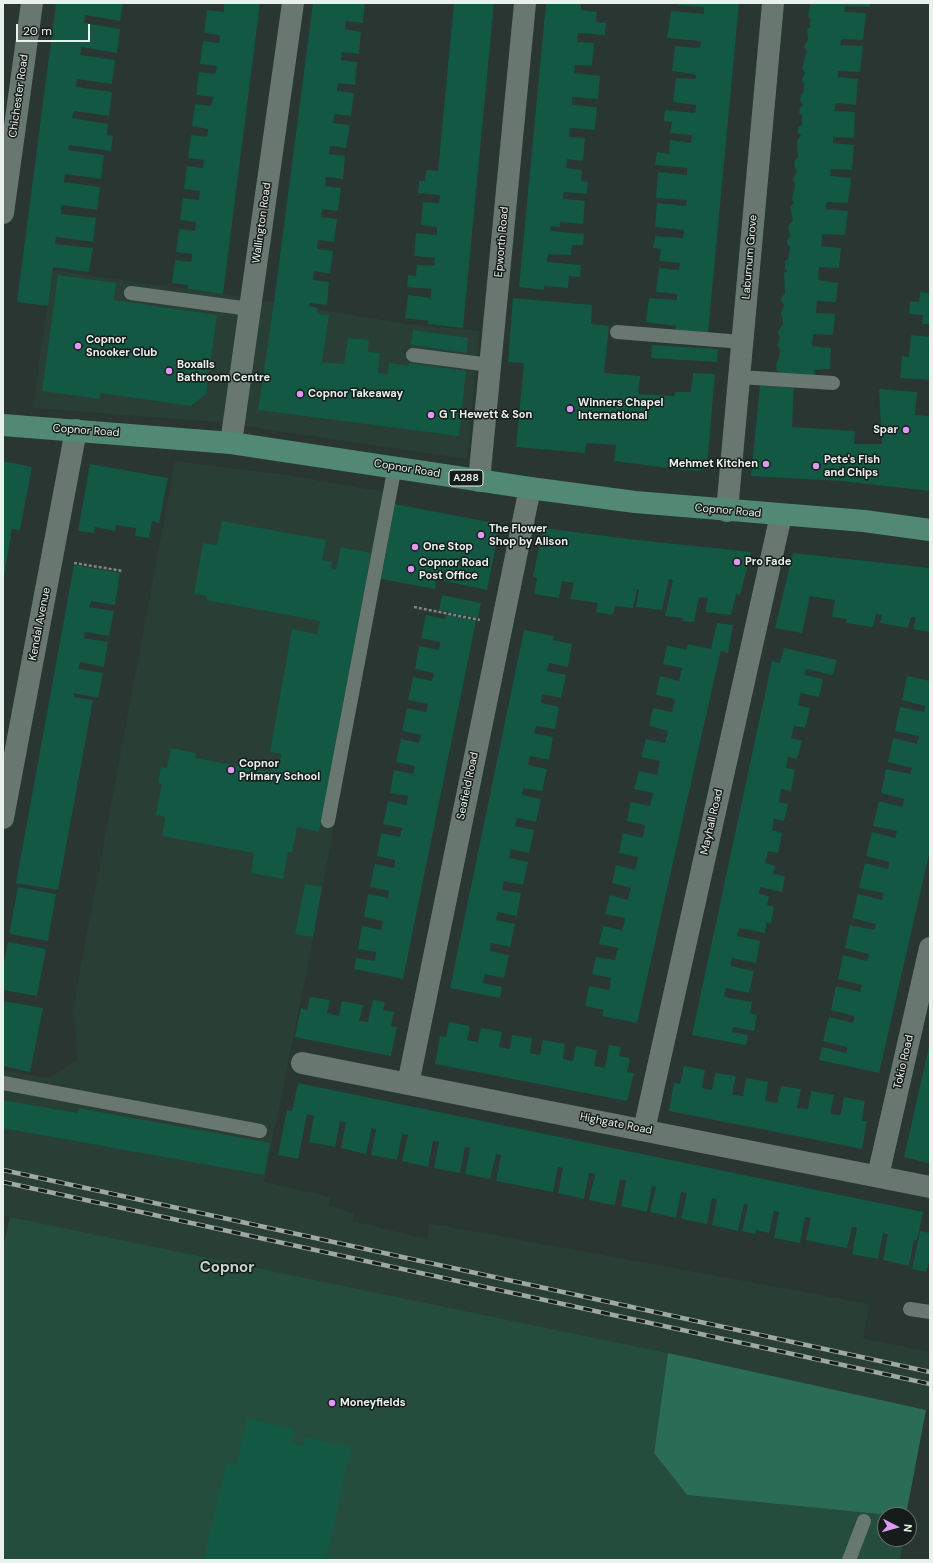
<!DOCTYPE html>
<html>
<head>
<meta charset="utf-8">
<style>
  body { margin:0 }
  #map { position:relative; width:933px; height:1563px; overflow:hidden; background:#293631; font-family:"DM Sans",sans-serif }
  canvas { display:block }
  .frame { position:absolute; inset:0; border:4px solid #e9f1ed; pointer-events:none }
  .north { position:absolute; left:877px; top:1507px; width:40px; height:40px; box-sizing:border-box; background:#161c1a; border:1px solid #6a716e; border-radius:50%; rotate:96deg; font-size:11px; font-weight:700; line-height:16px; text-align:center; color:#e9f1ed }
  .north::after { content:''; display:block; margin:auto; width:14px; height:18px; background:#dd99f3; clip-path:polygon(50% 0,100% 100%,50% 72%,0 100%) }
  .scale { position:absolute; left:16px; top:24px; width:74px; height:18px; box-sizing:border-box; border:2px solid #e9f1ed; border-top:0; padding-left:5px; font-size:12px; line-height:14px; white-space:nowrap; color:#e9f1ed; -webkit-text-stroke:3px #161c1a; paint-order:stroke }
</style>
</head>
<body>
<div id="map">
<canvas width="933" height="1563"></canvas>
<div class="frame"></div>
<div class="north">N</div>
<div class="scale">20 m</div>
</div>
<script>
const g = document.querySelector('canvas').getContext('2d');
g.lineJoin = 'round';
function fillPath(path, color) {
  g.fillStyle = color;
  g.fill(path, 'evenodd');
}
function strokePath(path, color, width, dash) {
  g.strokeStyle = color;
  g.lineWidth = width;
  g.lineCap = dash ? 'butt' : 'round';
  g.setLineDash(dash || []);
  g.stroke(path);
}
function write(font, color, halo, rows, align = 'center') {
  g.font = font + ' "DM Sans",sans-serif';
  g.lineWidth = 3;
  g.setLineDash([]);
  g.textBaseline = 'middle';
  g.strokeStyle = halo;
  g.fillStyle = color;
  for (const [text, x, y, turn = 0] of rows) {
    g.save();
    g.translate(x, y);
    g.rotate((+turn || 0) * Math.PI / 180);
    g.textAlign = isNaN(turn) ? turn : align;
    if (halo) g.strokeText(text, 0, 0);
    g.fillText(text, 0, 0);
    g.restore();
  }
}
fillPath(new Path2D(`
  M52 270 223 294 408 324 480 331 467 459 217 422 33 408Z
  M175 461 286 475 396 494 309 960 264 1182 331 1197 329 1206 354 1213 353 1221 427 1239 429 1223 870 1304 863 1338 930 1352V1411L668 1353 3 1216V1070L49 1078 78 1059 73 1008Z`), '#293e35');
fillPath(new Path2D(`
  M10 1217 668 1353 654 1453 687 1495 889 1515H885V1539H903L900 1560H3V1247Z`), '#254d3e');
fillPath(new Path2D(`
  M668 1353 926 1410 906 1515H889L687 1495 654 1453Z`), '#2b6c56');
fillPath(new Path2D(`
  M56 3H123L120 21 85 15 84 23 120 29 117 53 81 47V51L80 55 115 60 112 84 77 79 76 87 112 92 109 116 74 111 72 118 108 124 107 135 113 136 111 151 69 145 68 150 104 155 101 179 65 174 64 182 100 187 97 210 62 205 61 209V214L96 218 93 242 56 237 55 244 93 248 89 272 53 267 48 306 17 302Z
  M224 3H260L223 294 188 289V285L172 283 175 260 191 262 192 258V254L176 252 179 229 195 231 196 222 180 220 183 198 199 200 200 191 184 189 187 166 203 168 204 160 188 158 191 135 207 137 208 129 192 126 195 104 211 106 213 97 196 95 199 72 215 74 217 66 200 64 203 41 219 43 220 35 204 33 207 10 224 12Z
  M313 3H365L363 23 346 21 345 29 361 32 359 54 342 52 341 60 357 62 355 85 338 83 337 91 354 93 351 116 335 114 334 119 333 123 350 125 346 148 330 146 329 154 345 156 343 179 326 177 325 186 341 188 338 211 322 209 321 217 337 219 334 242 318 240 317 249 333 251 330 274 314 271 313 280 329 282 327 305 310 303 309 306 318 308 317 314 329 315 322 362 344 364 348 338 369 340 368 352 380 353 378 373 388 374 389 363 409 366V363L466 371 459 436 258 410 274 302Z
  M454 3H494L463 328 428 324V321L405 318 408 295 431 298V289L407 287 408 275 416 276 417 265 434 266 435 258 414 256 415 244 416 233 437 235V227L421 225 422 213 423 202 439 203 440 195 418 193 419 181H425L426 170 438 171Z
  M546 3H581V10L597 12 596 22 606 23 605 35 578 33 577 42 594 43 593 55 592 66 575 65 574 73 600 76 598 99 572 97V105L597 107 595 130 570 128 569 137 585 138 584 149 583 161 567 159 566 168 582 170 581 181 588 182 587 194 564 192 563 199 585 201 583 224 560 222V227L551 226 550 231 584 234 583 245H572L571 255 548 254 547 262 581 265 580 277 569 276 568 288 544 286V290L519 287Z
  M679 3H739L708 333 675 330 676 326 646 322 649 298 677 300V294L656 292 659 268 679 270 680 263 659 261 661 249 653 248 655 236 683 238 684 230 655 227 657 203 686 206 687 200 656 198 658 172 687 175V168L655 165 657 152 669 154 670 140 691 143 692 135 670 133 672 122 664 121 665 110 695 113 696 108V105L673 102 676 78 694 79 696 78 695 74 672 71 675 46 700 48 701 41 667 38 671 11 704 14V7L678 5Z
  M809 3H870V7L845 6 844 12 866 13 863 40 842 39 840 45 863 46 860 72 838 71V77L858 79 856 105 836 103 834 111 855 112 854 138 833 137V143L854 145 852 170 831 169 830 176 851 178 848 203 827 202 826 207V209L848 211 845 235 823 234 821 246 841 248 839 268 819 267 818 280 838 283 836 302 817 301 816 313 835 314 833 335 813 334 812 346 831 348 830 369 814 370V375L780 373 777 371 776 365 780 354V350L777 345 780 337 778 334 779 329 782 326 783 322 781 313 784 305 781 301 782 296 785 294 784 273 787 271 785 268V261L788 259 790 247 787 244V239L790 236 788 226 793 220 790 206 794 203 792 199 795 186 793 178 797 171 794 166 795 160 798 157 797 141 801 135 798 132V128L802 124V116L799 113 800 108 803 105 800 101 801 95 804 91V83L802 80 805 73 802 68 807 51 804 47 808 39 807 29 810 27V19L808 15 810 8Z
  M58 275 116 283 114 300 217 315 206 394 191 406 100 393V399L42 391Z
  M920 292 930 293V324H922L923 315 909 314 910 301 919 302Z
  M513 298 592 305 591 324 609 326 604 373 640 376 638 394 674 396 675 392H691L693 373 715 374 707 466 699 471 684 470 614 461 616 445 586 443 585 453 516 447 524 363 508 362Z
  M413 330 468 338 467 353 411 345Z
  M911 335 930 337V380L900 378 902 356 909 357Z
  M652 345 718 349 717 362 651 358Z
  M760 385 794 388 792 427 855 431 854 444H882L879 389 917 392 915 415 930 416V491L841 481 751 476Z
  M3 461 32 467 20 530 12 529 4 576Z
  M90 464 168 478 159 523 152 521 149 538 135 536 136 528 116 525 115 531 95 527 94 533 78 531Z
  M395 504 500 524 487 590 436 579 435 589 381 579Z
  M222 521 326 540 322 560 332 562 331 569 336 570 341 547 371 553 319 832 297 827 292 853 288 852 283 879 251 873 254 853 162 836 165 817 156 815 162 784 158 783 161 767 167 768 171 748 196 753 195 758 270 772 271 767 279 768 281 754 270 752 292 629 317 634 320 621 206 600 207 596 194 594 203 543 217 545Z
  M543 528 629 539 751 552 740 595 736 594 731 615 705 612 708 598 699 597 694 622 682 621 683 618 665 616 673 580 669 579 662 610 636 607 639 589H637L633 608 615 606 613 615 596 612 598 603 570 599 574 583 562 581 559 598 534 594 537 578 533 577Z
  M793 553 930 568V632L913 629 916 618 911 617 908 628 880 623 882 615 876 614 873 627 846 623 847 619 832 617 835 600 810 596 802 633 775 628Z
  M74 565 120 573 115 605 91 601 89 607 114 611 109 636 85 632 84 638 108 642 104 667 80 662 79 666V669L103 673 98 698 74 693V697L93 700 58 890 16 883Z
  M442 595 481 603 478 618 439 610Z
  M446 614 476 621 403 979 354 969 356 958 375 961 376 952 358 949 362 926 381 930 383 921 364 917 368 894 388 898 389 891 370 887 375 864 394 868 395 864V860L377 856 381 833 400 837 402 828 383 824 388 801 407 805V801L408 796 390 793 394 770 413 774 415 766 396 762 401 739 419 743 421 735 402 731 407 708 426 712 428 704 408 700 413 677 432 681 434 673 415 669 419 646 439 650 440 642 421 638 426 615 445 619Z
  M717 623 733 625 728 653 721 651 717 667 637 1023 602 1016 604 1010 585 1006 589 986 609 990 610 985 611 978 592 974 596 957 615 960 618 948 599 944 603 926 622 930 624 924 625 918 605 914 610 895 628 900 630 893 631 888 612 883 616 865 635 870 638 857 619 853 623 833 643 838 645 825 627 821 629 811 631 802 650 806 653 793 634 789 639 771 657 775 660 761 641 757 646 739 665 743 668 731 649 726 653 708 672 712 675 699 656 695 660 676 679 681 682 668 663 664 667 645 686 650 688 644 711 649Z
  M524 630 554 636 553 640 572 644 568 667 549 663 547 671 566 675 561 698 542 694 541 703 559 707 555 729 536 726 534 733 553 737 549 760 530 756 528 765 547 769 542 791 523 788 522 795 541 799 536 822 517 818 515 826 534 830 529 853 511 849 509 858 528 862 523 885 504 881 502 890 521 893 517 916 498 912 496 920 515 924 510 947 491 943 490 951 509 955 504 978 485 974 483 983 502 987 500 998 450 988Z
  M784 648 837 660 833 675 806 669 805 675 823 679 819 697 801 693 799 700 798 705 810 708 805 728 794 726 791 738 802 741 797 759 788 757 787 763 786 768 795 770 791 791 781 789 779 802 788 804 784 821 774 819 772 830 782 833 778 853 768 851 765 863 775 866 773 874 785 876 782 892 760 887 759 894 769 896 767 905 774 907 771 923 767 922 765 933 739 928 737 936 760 941 756 963 732 958 730 966 754 971 749 993 726 988 724 997 752 1002 750 1013 757 1015 754 1031 733 1027 732 1032 748 1035 746 1045 692 1035 772 661 780 663Z
  M907 676 930 681V850L879 1073 819 1060 822 1047 846 1053 847 1050V1047L823 1041 829 1017 853 1023 854 1020V1016L831 1010 836 986 860 992 862 985 838 979 843 955 867 961 868 958 869 954 845 948 850 925 874 930 876 924 852 918 858 894 882 900 883 893 859 888 865 863 888 869 889 865 890 862 866 856 872 832 895 838 896 835 897 831 873 826 879 801 902 807 904 799 881 793 886 769 910 774 912 768 888 762 893 738 917 744 919 736 895 731 900 707 924 712 926 706 902 700Z
  M305 884 322 887 313 937 295 934Z
  M18 887 56 894 48 941 9 934Z
  M8 942 46 949 37 996 3 990V966Z
  M310 997 330 1000 327 1013 339 1016 342 1001 363 1005 359 1021 368 1022 373 1000 385 1002 383 1010 394 1012 391 1026 397 1027 391 1056 295 1037 301 1008 307 1010Z
  M3 1001 43 1008 30 1072 3 1066Z
  M449 1022 470 1026 467 1040 478 1042 481 1028 502 1032 499 1047 503 1048 510 1049 512 1035 532 1038 530 1053 540 1055 543 1040 565 1044 563 1059 573 1061 576 1046 597 1050 594 1066 605 1068 609 1045 621 1047 619 1056 630 1058 627 1072 634 1073 627 1101 435 1064 440 1036 446 1037Z
  M929 1047 930 1159 928 1163 904 1157Z
  M684 1066 705 1070 702 1088 706 1089 712 1090 715 1073 736 1076 732 1095 743 1096 746 1078 768 1082 765 1101 777 1103 781 1086 801 1089 797 1108 808 1109 811 1091 834 1095 830 1114 841 1115 844 1097 865 1101 862 1121H867L862 1149 669 1111 674 1083 680 1084Z
  M298 1083 923 1212 917 1240H914L909 1266 883 1260 888 1234H886L883 1233 878 1259 852 1254 857 1228 855 1227H852L847 1248 819 1243 806 1240 811 1218 805 1217 800 1243 774 1238 779 1212 774 1211 769 1233 756 1230 755 1234 742 1231 748 1205 744 1204 738 1231 712 1225 717 1199H715L712 1198 707 1224 681 1219 687 1193 681 1192 676 1218 650 1212 656 1187 652 1186 647 1212 621 1206 626 1181 620 1179 615 1205 602 1203 589 1200 595 1174 589 1173 584 1199 558 1193 563 1168 558 1167 553 1192 496 1181 501 1155 496 1154 490 1179 465 1174 470 1148 465 1147 460 1173 434 1168 439 1142 436 1141H433L428 1167 402 1161 408 1135 402 1134 397 1160 371 1155 376 1129 372 1128 366 1154 341 1148 346 1122H343L340 1121 335 1147 309 1142 314 1116 307 1114 298 1159 278 1155 287 1110 292 1111Z
  M3 1100 77 1113 78 1108 270 1143 264 1175 3 1128Z
  M920 1231 930 1233V1260L926 1272 912 1269Z
  M247 1418 294 1429 291 1444 303 1446 305 1437 351 1447 326 1560H204L226 1463 236 1465Z`), '#125843');
strokePath(new Path2D(`
  M74 563 123 571
  M414 607 480 620`), '#7b8681', 2.5, [3, 2]);
strokePath(new Path2D(`
  M131 293 250 309
  M617 332 742 342
  M413 355 490 365
  M739 377 833 383
  M328 821 395 466
  M3 1083 260 1131
  M910 1309 930 1312
  M849 1560 864 1521`), '#697771', 14);
strokePath(new Path2D(`
  M3 213 32 3
  M231 443 293 3
  M479 481 525 3
  M727 511 773 3
  M3 818 76 430
  M302 1063 930 1187
  M408 1084 530 488
  M644 1130 781 515
  M878 1176 930 948`), '#697771', 22);
strokePath(new Path2D(`
  M3 425 231 443 530 488 635 502 864 521 930 530`), '#528975', 22);
const rail = new Path2D(`
  M3 1170 930 1372
  M3 1182 930 1384`);
strokePath(rail, '#9ea8a4', 4.5);
strokePath(rail, '#161c1a', 3, [9]);
for (const [x, y, r, color] of [
  [78,346,4,"#dd99f3"],
  [169,371,4,"#dd99f3"],
  [300,394,4,"#dd99f3"],
  [570,409,4,"#dd99f3"],
  [431,415,4,"#dd99f3"],
  [906,430,4,"#dd99f3"],
  [766,464,4,"#dd99f3"],
  [816,466,4,"#dd99f3"],
  [481,535,4,"#dd99f3"],
  [415,547,4,"#dd99f3"],
  [737,562,4,"#dd99f3"],
  [411,569,4,"#dd99f3"],
  [231,770,4,"#dd99f3"],
  [332,1403,4,"#dd99f3"]
]) {
  const dot = new Path2D();
  dot.arc(x, y, r, 0, 2 * Math.PI);
  g.fillStyle = color;
  g.fill(dot);
  strokePath(dot, '#161c1a', 1.5);
}
for (const [x, y, w] of [
  [466,478,34]
]) {
  const box = new Path2D();
  box.roundRect(x - w / 2, y - 8, w, 16, 3);
  g.fillStyle = '#161c1a';
  g.fill(box);
  strokePath(box, '#e9f1ed', 1);
}
write('bold 10px', '#e9f1ed', null, [
  ["A288",466,478]
]);
write('11px', '#e9f1ed', '#161c1a', [
  ["Chichester Road",19,96,-82],
  ["Wallington Road",262,223,-82],
  ["Epworth Road",502,242,-85],
  ["Laburnum Grove",750,257,-85],
  ["Copnor Road",86,431,4],
  ["Copnor Road",407,469,9],
  ["Copnor Road",728,511,5],
  ["Kendal Avenue",40,624,-79],
  ["Seafield Road",468,786,-78],
  ["Mayhall Road",712,822,-77],
  ["Tokio Road",904,1062,-77],
  ["Highgate Road",616,1124,11]
]);
write('bold 11px', '#e9f1ed', '#161c1a', [
  ["Copnor",86,340],
  ["Snooker Club",86,353],
  ["Boxalls",177,365],
  ["Bathroom Centre",177,378],
  ["Copnor Takeaway",308,394],
  ["Winners Chapel",578,403],
  ["International",578,416],
  ["G T Hewett & Son",439,415],
  ["Spar",898,430,"right"],
  ["Pete's Fish",824,460],
  ["and Chips",824,473],
  ["Mehmet Kitchen",758,464,"right"],
  ["The Flower",489,529],
  ["Shop by Alison",489,542],
  ["One Stop",423,547],
  ["Pro Fade",745,562],
  ["Copnor Road",419,563],
  ["Post Office",419,576],
  ["Copnor",239,764],
  ["Primary School",239,777],
  ["Moneyfields",340,1403]
], 'left');
write('bold 15px', '#c4d4cd', '#161c1a', [
  ["Copnor",227,1268]
]);
</script>
</body>
</html>
